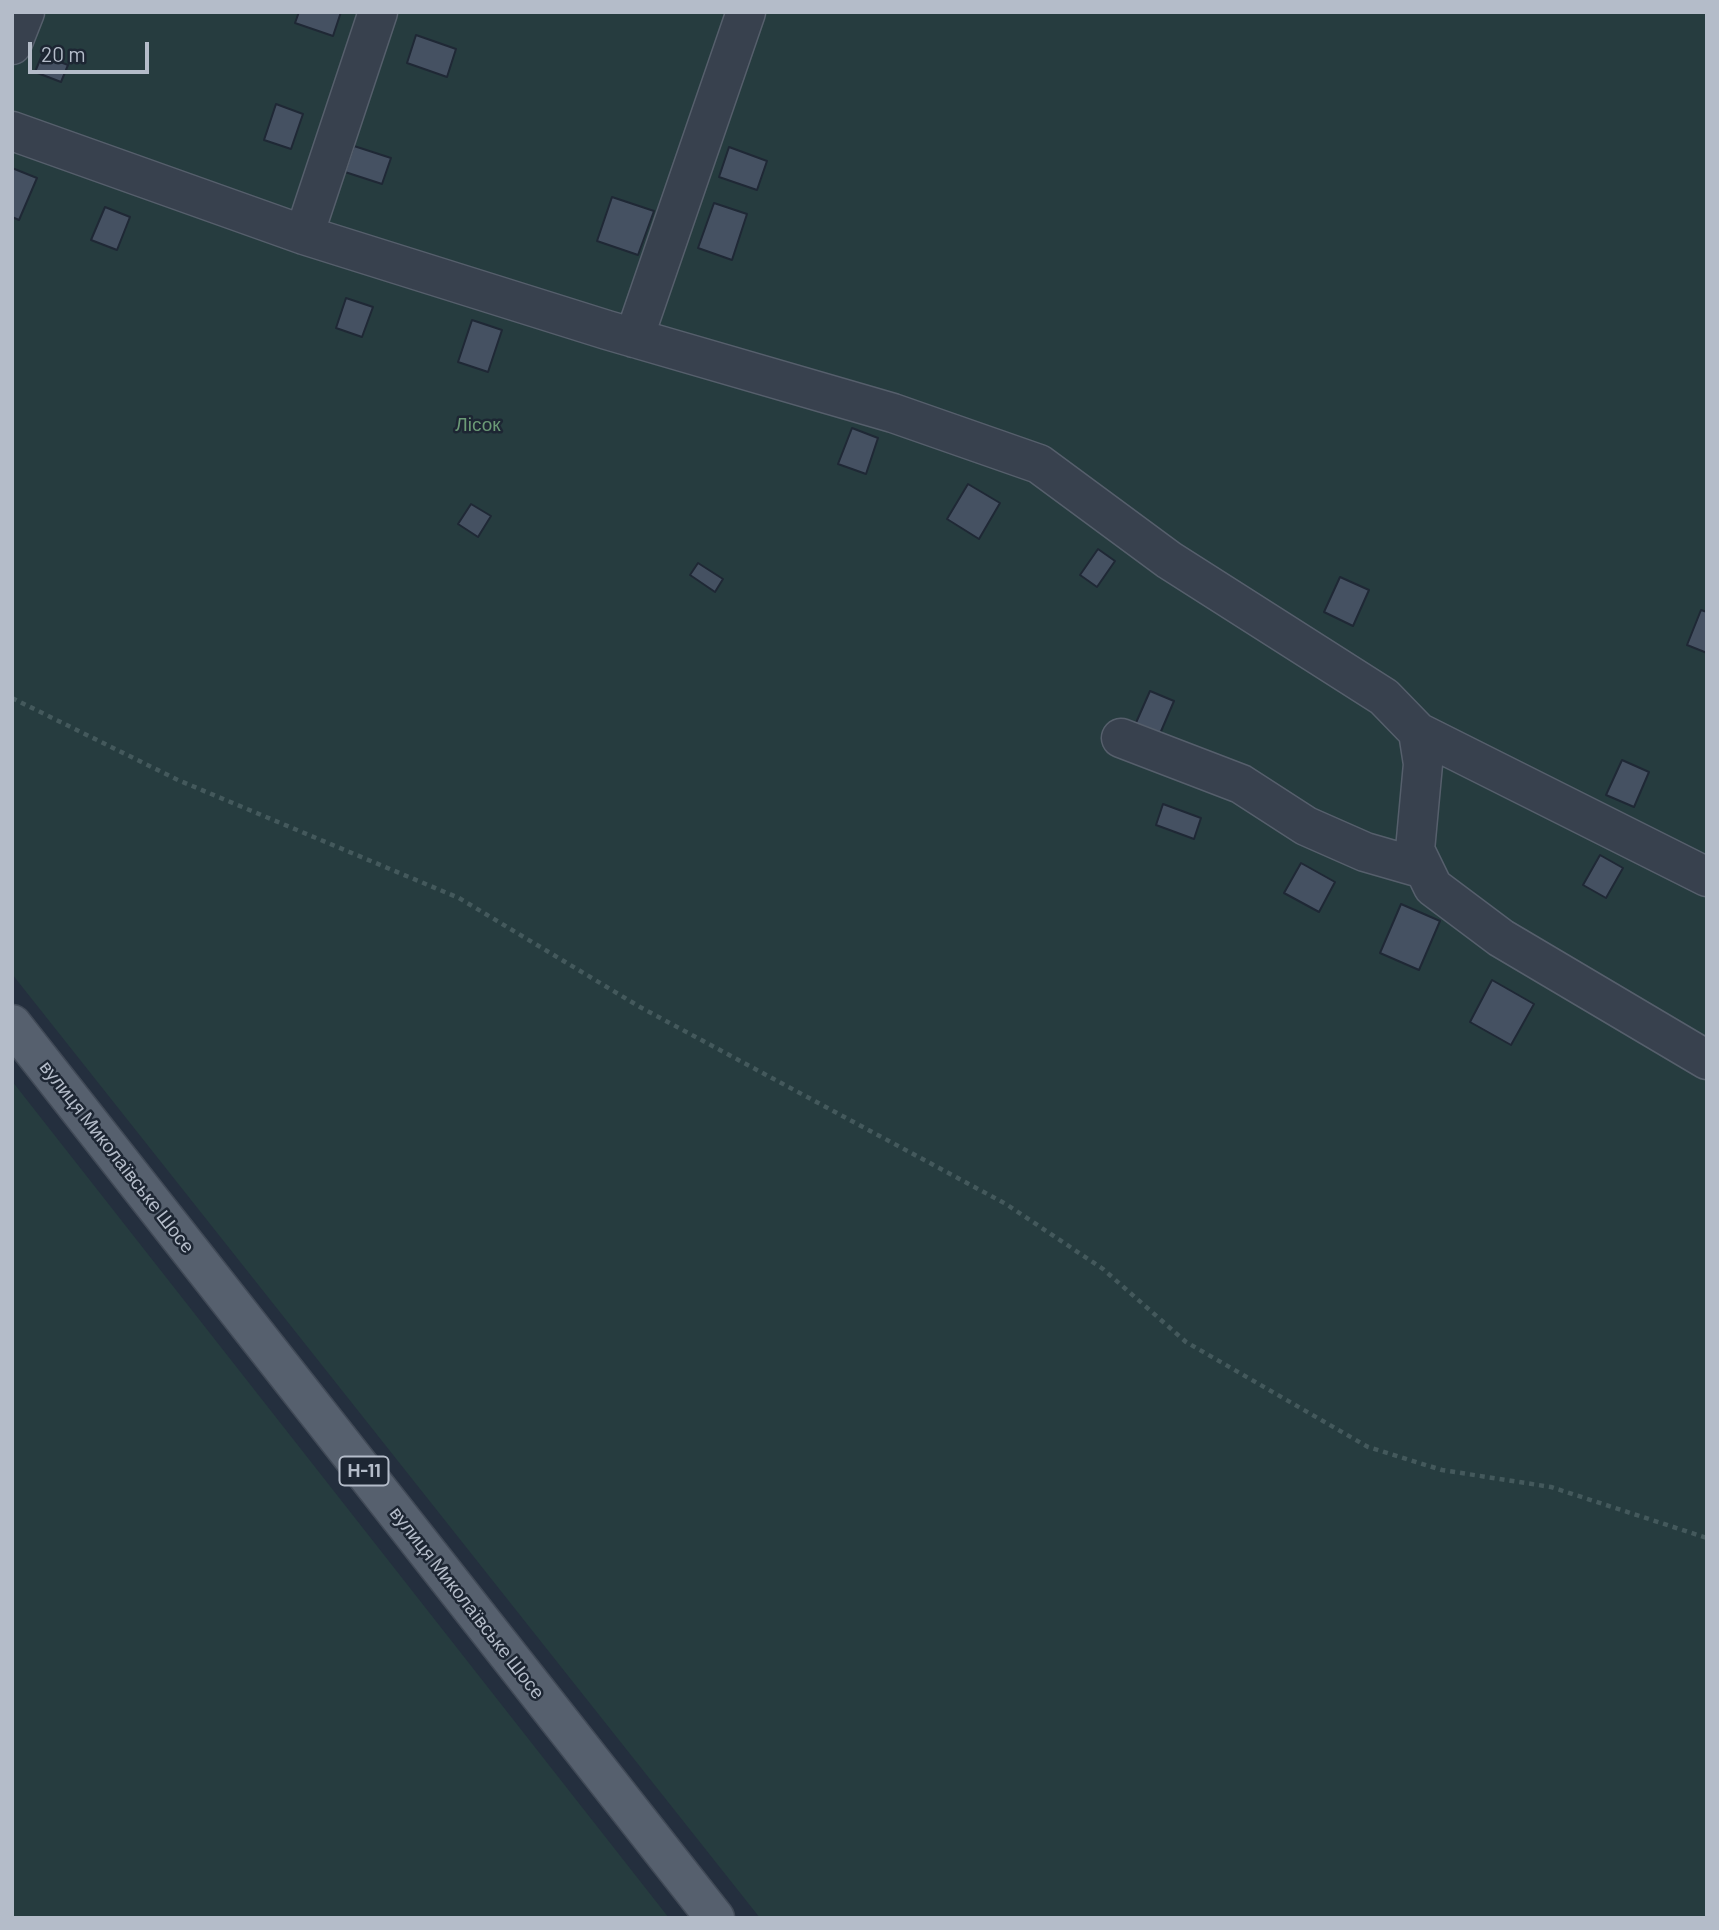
<!DOCTYPE html>
<html>
<head>
<meta charset="utf-8">
<style>
  body { margin:0 }
  #map { position:relative; width:1719px; height:1930px; overflow:hidden; background:#242f3e; font-family:Barlow,sans-serif }
  canvas { display:block }
  .frame { position:absolute; inset:0; border:14px solid #b4bcc9; pointer-events:none }
  .scale { position:absolute; left:28px; top:42px; width:121px; height:32px; box-sizing:border-box; border:4px solid #b4bcc9; border-top:0; padding-left:9px; font-size:21px; line-height:24px; white-space:nowrap; color:#b4bcc9; -webkit-text-stroke:5px #1d2633; paint-order:stroke }
</style>
</head>
<body>
<div id="map">
<canvas width="1719" height="1930"></canvas>
<div class="frame"></div>
<div class="scale">20 m</div>
</div>
<script>
const g = document.querySelector('canvas').getContext('2d');
g.lineJoin = 'round';
function fillPath(path, color) {
  g.fillStyle = color;
  g.fill(path, 'evenodd');
}
function strokePath(path, color, width, dash) {
  g.strokeStyle = color;
  g.lineWidth = width;
  g.lineCap = dash ? 'butt' : 'round';
  g.setLineDash(dash || []);
  g.stroke(path);
}
function write(font, color, halo, rows, align = 'center') {
  g.font = font + ' Barlow,sans-serif';
  g.lineWidth = 5;
  g.setLineDash([]);
  g.textBaseline = 'middle';
  g.strokeStyle = halo;
  g.fillStyle = color;
  for (const [text, x, y, turn = 0] of rows) {
    g.save();
    g.translate(x, y);
    g.rotate((+turn || 0) * Math.PI / 180);
    g.textAlign = isNaN(turn) ? turn : align;
    if (halo) g.strokeText(text, 0, 0);
    g.fillText(text, 0, 0);
    g.restore();
  }
}
fillPath(new Path2D(`
  M12 12H1707V1918H760L12 974Z
  M12 1081 669 1918H12Z`), '#263c3f');
const building = new Path2D(`
  M299 12H341L333 36 295 23Z
  M416 35 456 49 447 77 407 63Z
  M42 55 68 65 61 82 35 72Z
  M276 104 303 114 291 149 264 140Z
  M354 146 391 158 382 184 345 172Z
  M729 147 767 161 757 190 719 177Z
  M12 168 37 178 19 220 12 217Z
  M612 197 654 211 638 255 597 241Z
  M714 203 747 214 732 260 698 248Z
  M105 207 130 217 117 250 91 240Z
  M346 298 373 307 362 337 336 328Z
  M472 320 502 330 488 372 458 362Z
  M852 428 878 438 866 474 838 464Z
  M968 484 1000 503 979 539 947 519Z
  M471 504 491 516 478 537 458 524Z
  M1098 549 1115 561 1097 587 1080 575Z
  M698 563 723 579 715 592 690 575Z
  M1340 577 1369 590 1353 626 1324 612Z
  M1701 610 1707 612V653L1687 645Z
  M1150 691 1174 701 1159 736 1135 725Z
  M1622 760 1649 772 1634 807 1606 795Z
  M1163 804 1201 818 1194 839 1156 825Z
  M1600 855 1623 868 1606 898 1583 885Z
  M1301 863 1335 882 1319 912 1284 893Z
  M1401 904 1440 921 1419 970 1380 953Z
  M1492 980 1534 1004 1511 1045 1470 1022Z`);
fillPath(building, '#455162');
strokePath(building, '#1f2835', 2);
const minor = new Path2D(`
  M12 45 25 12
  M12 131 304 235 607 330 893 413 1039 464 1169 560 1384 697 1418 732 1423 764 1415 850 1433 887 1501 938 1707 1060
  M304 235 378 12
  M634 338 746 12
  M1418 732 1707 877
  M1121 738 1241 784 1306 826 1365 852 1424 869`);
const major = new Path2D(`
  M12 1024 715 1918`);
strokePath(minor, '#565f6c', 41);
strokePath(major, '#414a57', 41);
strokePath(new Path2D(`
  M12 698 178 780 459 898 640 1007 1006 1204 1103 1269 1186 1342 1368 1447 1442 1470 1551 1487 1707 1538`), '#44595c', 4.5, [5, 5]);
strokePath(minor, '#38414e', 38);
strokePath(major, '#56606e', 38);
for (const [x, y, w] of [
  [364,1471,49]
]) {
  const box = new Path2D();
  box.roundRect(x - w / 2, y - 14.5, w, 29, 5);
  g.fillStyle = '#1d2633';
  g.fill(box);
  strokePath(box, '#b4bcc9', 2);
}
write('bold 18px', '#b4bcc9', null, [
  ["Н-11",364,1471]
]);
write('19px', '#6b9a76', '#1d2633', [
  ["Лісок",478,425]
]);
write('19px', '#b4bcc9', '#1d2633', [
  ["вулиця Миколаївське Шосе",117,1157,52],
  ["вулиця Миколаївське Шосе",467,1603,52]
]);
</script>
</body>
</html>
